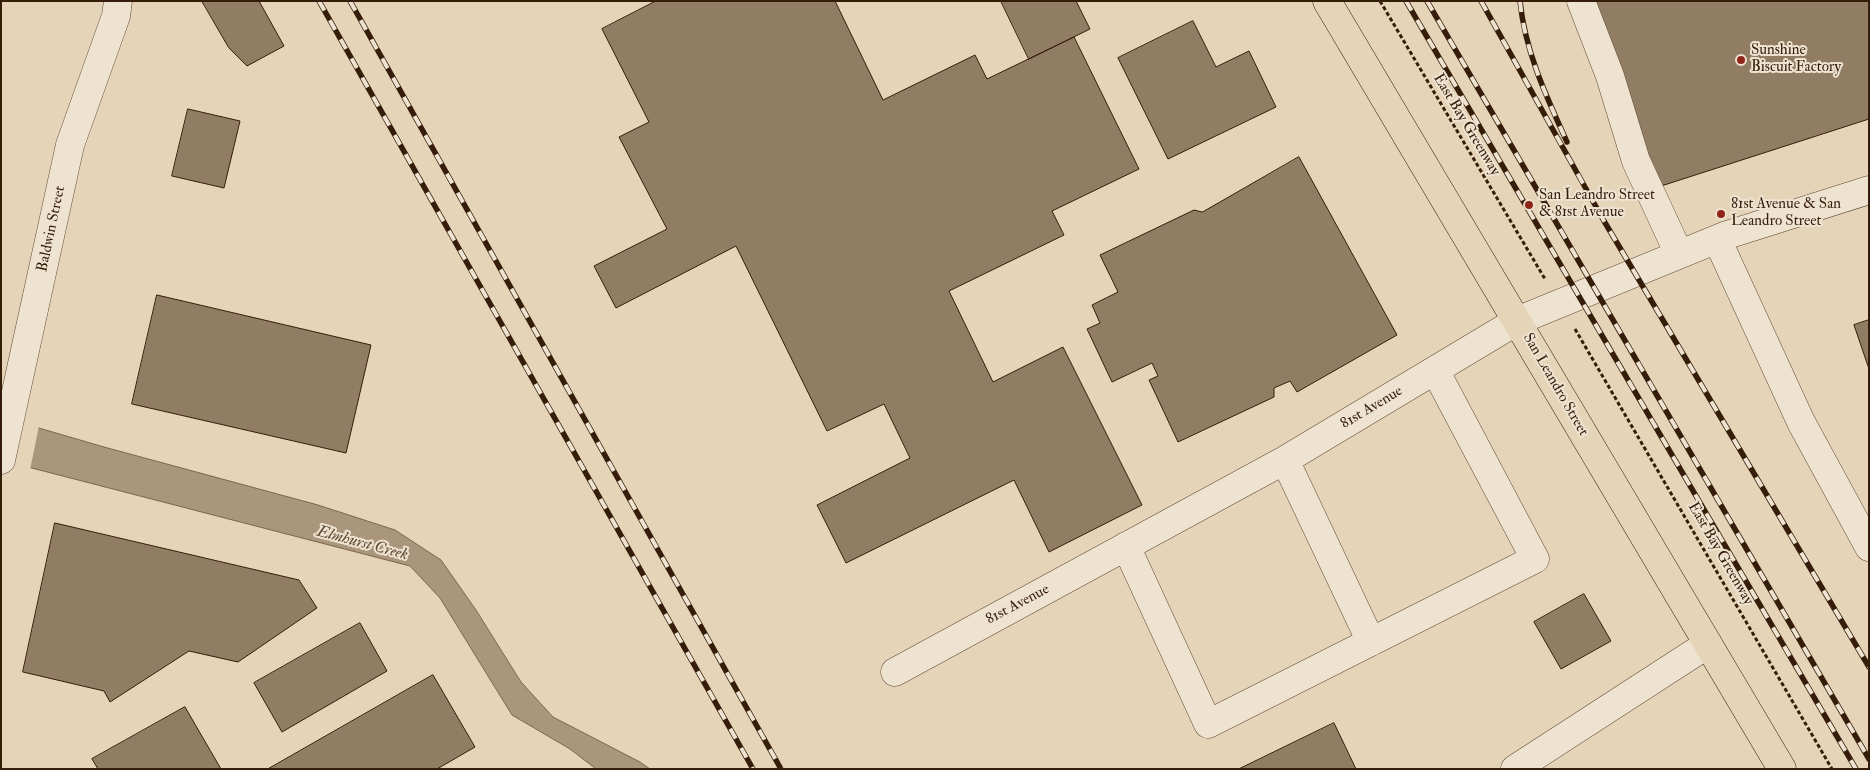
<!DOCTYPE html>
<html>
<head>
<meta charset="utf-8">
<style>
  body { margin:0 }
  #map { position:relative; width:1870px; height:770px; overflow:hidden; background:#e5d4b8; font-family:"IM FELL Double Pica",serif }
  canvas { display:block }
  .frame { position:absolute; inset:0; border:2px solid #361d09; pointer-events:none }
</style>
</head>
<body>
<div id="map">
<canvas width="1870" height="770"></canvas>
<div class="frame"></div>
</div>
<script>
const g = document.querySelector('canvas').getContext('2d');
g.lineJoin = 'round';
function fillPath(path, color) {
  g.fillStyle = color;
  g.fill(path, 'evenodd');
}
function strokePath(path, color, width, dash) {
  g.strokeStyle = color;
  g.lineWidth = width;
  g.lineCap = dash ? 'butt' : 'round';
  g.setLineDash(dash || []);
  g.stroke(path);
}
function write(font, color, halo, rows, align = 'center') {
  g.font = font + ' "IM FELL Double Pica",serif';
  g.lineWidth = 4;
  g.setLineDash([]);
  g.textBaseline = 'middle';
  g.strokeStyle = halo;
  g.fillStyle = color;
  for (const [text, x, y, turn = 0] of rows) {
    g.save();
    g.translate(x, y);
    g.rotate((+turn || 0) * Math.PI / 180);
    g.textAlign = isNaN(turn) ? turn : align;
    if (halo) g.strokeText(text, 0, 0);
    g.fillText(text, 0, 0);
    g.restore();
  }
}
const water = new Path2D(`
  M1 417 104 447 318 505 395 530 441 560 476 610 521 682 553 717 640 762 650 769H596L570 749 512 715 440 598 410 566 1 460Z`);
fillPath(water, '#aa967c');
strokePath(water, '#7c664e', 1);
fillPath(new Path2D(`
  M1 415 39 426 30 470 1 462Z`), '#e5d4b8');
const building = new Path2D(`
  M202 1H259L284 46 247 66 229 48Z
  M656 1H835L883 100 975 55 987 79 1074 37 1139 169 1052 211 1064 235 949 291 993 382 1063 347 1142 505 1049 552 1014 480 846 563 817 505 910 458 884 404 827 431 736 246 616 308 594 266 667 229 619 137 649 122 602 29Z
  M1001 1H1076L1090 29 1029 59Z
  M1594 1H1869V119L1655 188Z
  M1193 21 1216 67 1249 51 1276 107 1168 159 1118 58Z
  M188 109 240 121 224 188 172 176Z
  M1299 157 1397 335 1297 392 1290 381 1274 388V397L1178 442 1149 380 1158 376 1152 363 1112 382 1087 329 1100 323 1092 305 1118 292 1100 255 1194 210 1202 212Z
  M157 295 371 345 346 453 132 404Z
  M1869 320V369L1854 325Z
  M55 523 299 580 317 608 238 662 189 651 110 702 104 691 23 672Z
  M1584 594 1611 641 1561 669 1534 622Z
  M360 623 387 671 282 732 254 683Z
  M433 675 475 747 437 769H268Z
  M185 707 221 769H98L92 759Z
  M1334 723 1356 769H1239Z`);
fillPath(building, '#917c64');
strokePath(building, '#361d09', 1);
const minor = new Path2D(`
  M1581 1 1610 76 1636 161 1679 254
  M1717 239 1801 422 1869 547
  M1 460 70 145 116 16 118 1
  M1285 460 1371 642
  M1126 546 1208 724 1535 559 1435 370
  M895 672 1285 460 1517 321 1727 235 1869 190
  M1515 769 1708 644`);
const major = new Path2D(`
  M1327 1 1782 769`);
strokePath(minor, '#624b35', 29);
strokePath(major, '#361d09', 29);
strokePath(new Path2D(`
  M1380 1 1545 279
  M1575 329 1832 769`), '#361d09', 3, [4, 2.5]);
strokePath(minor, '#eee3d1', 28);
strokePath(major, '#e5d4b8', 28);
const rail = new Path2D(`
  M319 1 753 769
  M350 1 781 769
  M1406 1 1856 769
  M1427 1 1869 759
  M1481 1 1604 221 1869 667
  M1520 1C1525 51 1546 96 1567 142`);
strokePath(rail, '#361d09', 5.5);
strokePath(rail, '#eee3d1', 4, [11]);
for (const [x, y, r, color] of [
  [1741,60,5,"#8f2418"],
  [1529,205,5,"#8f2418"],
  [1721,214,5,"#8f2418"]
]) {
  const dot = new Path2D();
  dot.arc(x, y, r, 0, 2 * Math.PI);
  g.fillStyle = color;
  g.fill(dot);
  strokePath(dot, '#eee3d1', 2);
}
write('15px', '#361d09', '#eee3d1', [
  ["Sunshine",1751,51],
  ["Biscuit Factory",1751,68],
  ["San Leandro Street",1539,196],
  ["& 81st Avenue",1539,213],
  ["81st Avenue & San",1731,205],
  ["Leandro Street",1731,222]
], 'left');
write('15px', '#361d09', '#eee3d1', [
  ["East Bay Greenway",1466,125,59],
  ["Baldwin Street",52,229,-78],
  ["San Leandro Street",1555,385,60],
  ["81st Avenue",1372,408,-31],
  ["East Bay Greenway",1720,554,60],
  ["81st Avenue",1018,605,-28]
]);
write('italic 16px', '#5f4731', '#eee3d1', [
  ["Elmhurst Creek",362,544,15]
]);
</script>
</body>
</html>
